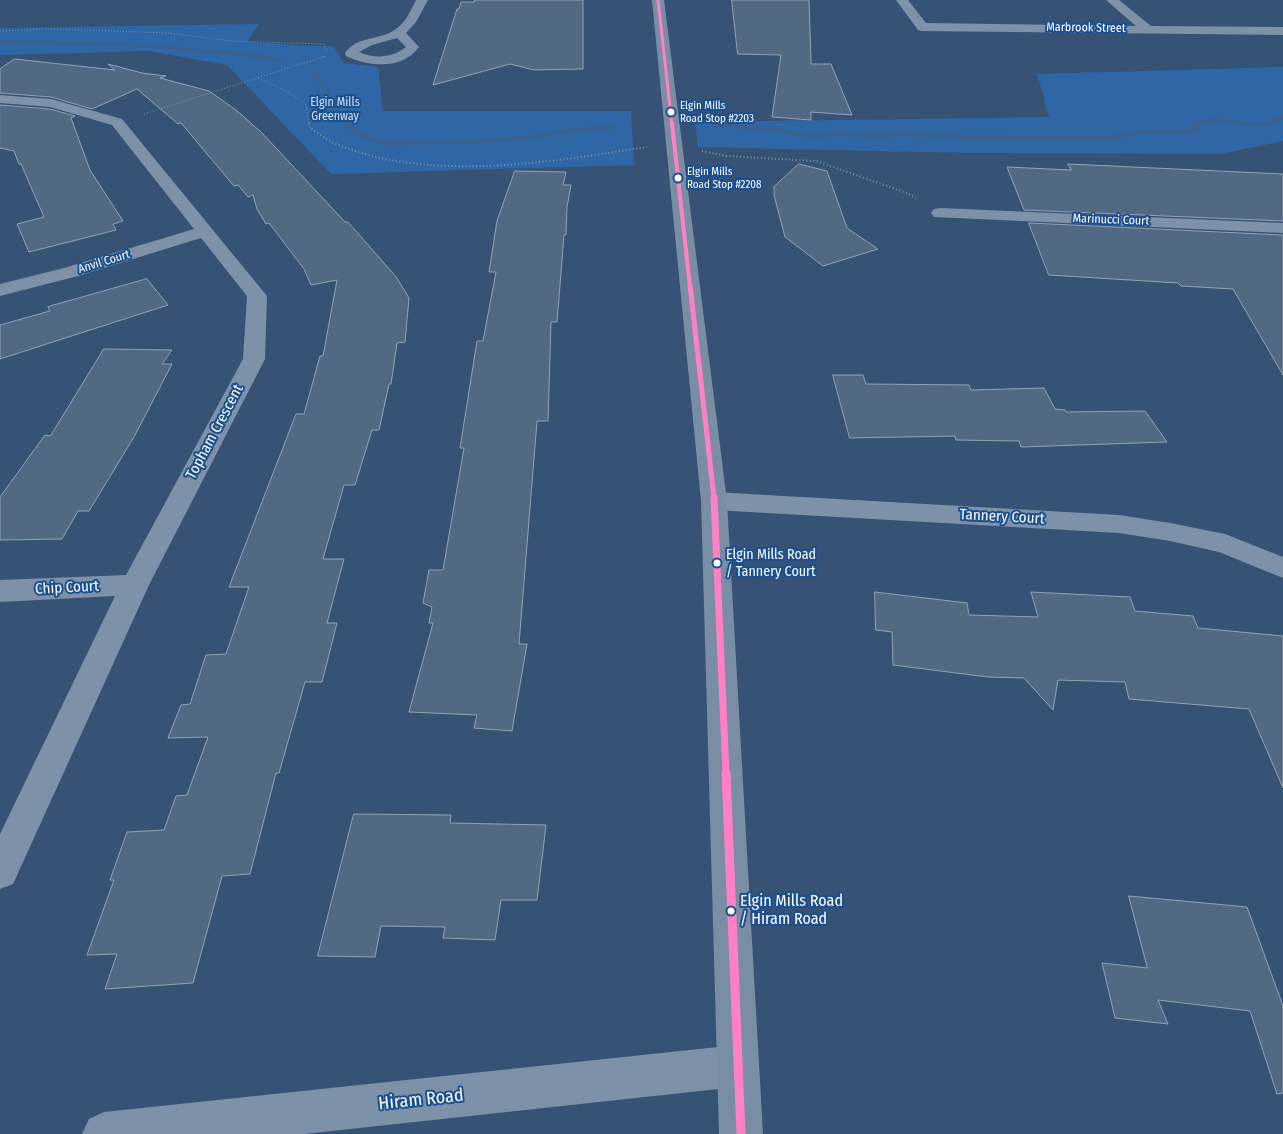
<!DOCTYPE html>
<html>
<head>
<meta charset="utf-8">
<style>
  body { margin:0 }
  canvas { display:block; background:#365274 }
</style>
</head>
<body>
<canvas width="1283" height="1134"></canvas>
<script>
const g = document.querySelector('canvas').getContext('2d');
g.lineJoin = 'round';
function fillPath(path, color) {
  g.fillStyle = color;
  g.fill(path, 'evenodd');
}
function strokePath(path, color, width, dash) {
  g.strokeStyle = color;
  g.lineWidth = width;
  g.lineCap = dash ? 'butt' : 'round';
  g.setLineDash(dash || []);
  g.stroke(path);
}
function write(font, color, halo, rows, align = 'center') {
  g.font = font + ' "Fira Sans Condensed",sans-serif';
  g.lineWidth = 4;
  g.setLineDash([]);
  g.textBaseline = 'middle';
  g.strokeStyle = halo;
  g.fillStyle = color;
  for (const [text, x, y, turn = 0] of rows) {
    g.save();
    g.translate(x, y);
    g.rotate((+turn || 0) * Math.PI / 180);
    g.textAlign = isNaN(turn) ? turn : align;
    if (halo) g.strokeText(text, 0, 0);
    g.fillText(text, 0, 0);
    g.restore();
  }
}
fillPath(new Path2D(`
  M259 24 247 42 334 47 344 63 378 67 383 111H631L634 165 331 174 227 65 149 51 0 55V28Z
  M1283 67V141L1220 154 969 153 698 147 695 122 1049 117 1037 74Z`), '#2f66a5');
fillPath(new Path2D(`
  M0 41C75 40 148 44 222 51 240 53 270 53 286 61L283 63C258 57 232 55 207 53 138 45 69 43 0 45Z
  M310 72H314L328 88 330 100 345 121 364 135 384 141 467 140 528 136 556 130 614 125 617 127 614 129 556 134 528 140 467 144 383 145 360 137 341 123 324 100 322 88Z
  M1283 114V119C1256 139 1223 110 1197 127L1202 130 1199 134 1146 133 1109 140 963 139 902 136 878 138 836 136 822 138 802 137 780 132 715 127 712 125 715 123 780 128 802 133 822 134 836 132 878 134 902 132 963 135 1109 136 1146 129 1194 130 1190 128V126C1215 110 1235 125 1262 123 1271 123 1276 117 1283 114Z`), '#3b618d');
const building = new Path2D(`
  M475 0H583V69L534 70 510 64 433 85 457 9H459L461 2H474Z
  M732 0H809L811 64H831L852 115 811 112V120L772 117 781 55 738 54Z
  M15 59 115 70 108 64 142 73 166 76 160 78 209 91 236 110 262 133 345 222H348L397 278 409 298 405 342 397 343 391 384H389L379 430H372L355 485H344L323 559H344L327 623H337L322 682H305L279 773H276L250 874 222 876 193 983 105 989 117 954 87 955 114 880H110L127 832 164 830 176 796 187 795 208 737 168 738 181 705 190 704 206 655 226 654 249 587H229L296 414H304L320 356H323L337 280 311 285 304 269 269 223 266 224 257 209 253 195 248 197 238 185 234 186 181 123 178 124 137 89 92 109 51 97 0 93V69Z
  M0 105 50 109 75 116 71 118 90 170 123 221 113 224 116 230 29 252 17 224 44 217 21 164H19L14 151 0 148Z
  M799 164 827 171 847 228 878 249 823 266 785 237 774 195V187Z
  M1068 164 1283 174V221L1024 210 1007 167 1071 170Z
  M515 171 566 172 563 185H571L567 207 566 235H564L557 322H551L548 421H537L519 644H527L512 731 474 728 477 715 409 712 433 623H429L432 607 423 603 429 570H443L464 448H460L477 341H483L496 272H489L497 221Z
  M1029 223 1283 235V375L1233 289 1181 286 1178 283 1049 275Z
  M147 279 168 305 0 359V325L50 311 48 307Z
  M104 349 172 350 162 364H172L134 437 89 511H78L62 539 0 540V497L45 435 50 436Z
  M833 375H863L866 384 969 385 971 390 1044 388 1055 409 1065 410 1066 412 1145 411 1167 442 1021 447 1019 441 956 440 955 436 850 438Z
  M875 592 967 603 969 615 1038 617 1031 592 1130 597 1135 611 1193 616 1198 628 1283 636V788L1249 709 1129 699 1125 682 1058 680 1053 710 1024 678 988 677 893 665 892 632 876 630Z
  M354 814 451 815 450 823 546 825 537 900H501L495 940 443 938 445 927 381 926 375 957 318 956Z
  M1129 896 1247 907 1283 1006V1093L1277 1094 1250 1011 1158 1000 1168 1024 1115 1018 1102 963 1147 968Z`);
fillPath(building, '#526984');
strokePath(building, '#92a2b6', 1);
strokePath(new Path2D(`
  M0 31 47 29 170 33 231 41 324 44 327 51
  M258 78 291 93 306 105 309 125
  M144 114 326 56`), '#7d92a8', 1, [1, 2]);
strokePath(new Path2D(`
  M309 123 310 128C318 133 327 140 336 144 429 183 550 162 647 147
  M702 151 726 156 816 161 907 193 916 198`), '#7d92a8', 2, [1, 2.5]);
fillPath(new Path2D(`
  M416 0H428L416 22 406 33 419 47C402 70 369 67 346 56L345 53C358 35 380 41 396 29 406 22 411 10 416 0ZM397 38 406 47C392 58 375 59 359 52L372 45Z
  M896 0H908L926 23 1136 26 1106 0H1119L1151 26 1283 27V35L922 31 918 30Z
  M0 95 51 99 122 119 267 296 265 359 149 585 13 884 0 889V834L115 596 0 602V580L126 575 243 359 247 296 201 238 78 276 0 296V284L64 268 194 229 112 125 50 107 0 103Z
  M940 208 1283 223V233L934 217 931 213 934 209Z
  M714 492 1119 515 1170 523 1225 534 1283 557V578L1219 552 1170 541 1119 533 714 510 705 507 701 501 705 495Z
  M737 1045 752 1051 758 1066 752 1081 737 1087 304 1134H82L89 1119 104 1112Z`), '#7d92a8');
fillPath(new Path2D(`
  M652 0H664L727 501 763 1134H719L701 501Z`), '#798da4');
strokePath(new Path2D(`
  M658 0 672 125`), '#ff80c5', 3);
strokePath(new Path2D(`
  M672 123 690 287`), '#ff80c5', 4);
strokePath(new Path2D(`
  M690 285 714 498`), '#ff80c5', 5);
strokePath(new Path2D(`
  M714 497 726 774`), '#ff80c5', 7);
strokePath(new Path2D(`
  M726 773 741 1134`), '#ff80c5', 9);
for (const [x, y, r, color] of [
  [671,112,4.5,"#fff"],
  [678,178,4.5,"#fff"],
  [717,563,4.5,"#fff"],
  [731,911,4.5,"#fff"]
]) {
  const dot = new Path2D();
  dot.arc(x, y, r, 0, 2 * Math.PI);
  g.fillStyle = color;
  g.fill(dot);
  strokePath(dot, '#1b4f8f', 2);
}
write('11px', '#fff', '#1b4f8f', [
  ["Elgin Mills",680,106],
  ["Road Stop #2203",680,119],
  ["Elgin Mills",687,172],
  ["Road Stop #2208",687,185]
], 'left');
write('12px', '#fff', '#1b4f8f', [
  ["Marbrook Street",1086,28,1],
  ["Marinucci Court",1111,220,2],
  ["Anvil Court",104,262,-17]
]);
write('12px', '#cfe3fa', '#1b4f8f', [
  ["Elgin Mills",335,103],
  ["Greenway",335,117]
]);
write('14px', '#fff', '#1b4f8f', [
  ["Elgin Mills Road",726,555],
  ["/ Tannery Court",726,572]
], 'left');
write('15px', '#fff', '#1b4f8f', [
  ["Topham Crescent",215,432,-62],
  ["Tannery Court",1002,517,3],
  ["Chip Court",67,588,-3]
]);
write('16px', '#fff', '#1b4f8f', [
  ["Elgin Mills Road",740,902],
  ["/ Hiram Road",740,920]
], 'left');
write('18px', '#fff', '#1b4f8f', [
  ["Hiram Road",421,1100,-6]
]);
</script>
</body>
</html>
